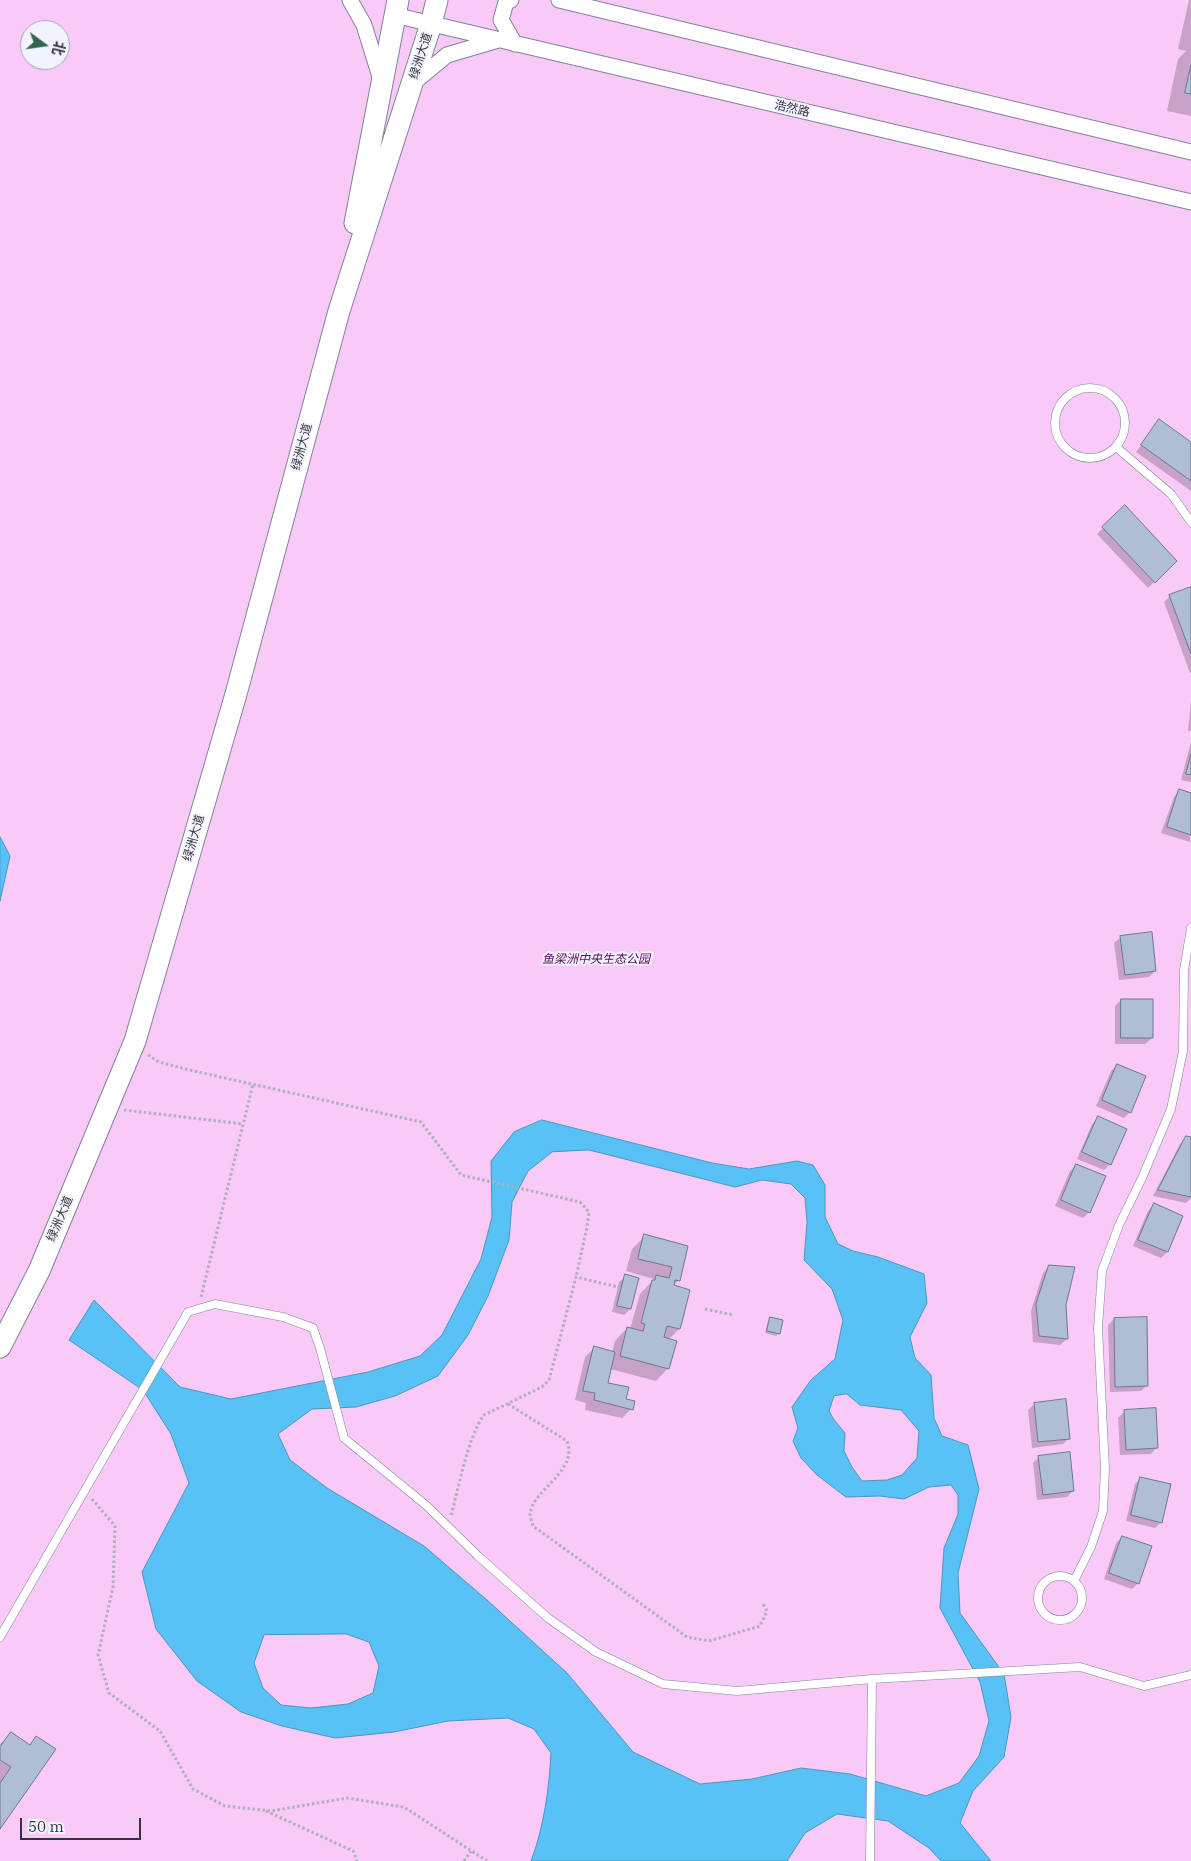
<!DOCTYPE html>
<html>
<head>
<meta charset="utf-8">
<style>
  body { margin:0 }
  #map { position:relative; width:1191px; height:1861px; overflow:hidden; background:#f2f3fe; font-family:"IBM Plex Serif","Noto Sans SC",serif }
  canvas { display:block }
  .north { position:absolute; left:20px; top:20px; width:50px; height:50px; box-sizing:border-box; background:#f2f3fe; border:1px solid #a5a6b1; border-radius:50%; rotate:104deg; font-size:14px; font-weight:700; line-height:20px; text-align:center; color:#32333d }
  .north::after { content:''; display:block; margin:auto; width:18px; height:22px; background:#2f674e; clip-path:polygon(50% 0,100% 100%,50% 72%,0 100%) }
  .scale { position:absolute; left:20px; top:1818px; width:121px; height:22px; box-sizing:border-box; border:2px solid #32333d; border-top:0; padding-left:6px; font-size:15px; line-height:18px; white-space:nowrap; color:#32333d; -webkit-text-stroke:4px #f2f3fe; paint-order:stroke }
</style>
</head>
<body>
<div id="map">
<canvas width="1191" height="1861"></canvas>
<div class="north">北</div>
<div class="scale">50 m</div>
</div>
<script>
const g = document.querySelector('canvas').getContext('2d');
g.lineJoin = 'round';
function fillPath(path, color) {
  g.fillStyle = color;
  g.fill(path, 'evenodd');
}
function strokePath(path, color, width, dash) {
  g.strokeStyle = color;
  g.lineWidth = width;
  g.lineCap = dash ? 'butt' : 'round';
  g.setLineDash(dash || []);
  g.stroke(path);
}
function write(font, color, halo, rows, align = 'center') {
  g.font = font + ' "IBM Plex Serif","Noto Sans SC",serif';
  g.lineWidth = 4;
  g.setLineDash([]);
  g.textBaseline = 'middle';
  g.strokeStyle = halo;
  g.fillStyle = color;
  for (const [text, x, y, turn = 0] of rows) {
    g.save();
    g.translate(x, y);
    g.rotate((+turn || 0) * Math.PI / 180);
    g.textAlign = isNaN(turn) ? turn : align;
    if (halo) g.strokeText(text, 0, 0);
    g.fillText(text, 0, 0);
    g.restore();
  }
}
fillPath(new Path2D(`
  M0 0H1191V1861H0ZM30 30H60V60H30Z`), '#f9caf8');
const water = new Path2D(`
  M0 837 10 856 0 901Z
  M542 1120 712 1163 749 1169 797 1161 813 1165 825 1185V1217L838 1244 853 1251 878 1257 924 1274 927 1303 910 1337 915 1358 931 1375 934 1418 942 1436 968 1445 979 1489 958 1573 960 1613 1004 1674 1011 1717 1004 1757 973 1791 960 1823 991 1861H941L929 1848 888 1821 837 1814 805 1833 787 1861H531C544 1827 549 1789 551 1753L534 1729 508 1718 448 1721 394 1732 335 1738 282 1726 241 1712 197 1681 156 1629 142 1572 189 1483 171 1434 143 1390 69 1340 94 1300 180 1387 231 1399 368 1372 420 1356 442 1335 481 1259 492 1217 491 1161 514 1132ZM589 1150 735 1187 762 1180 791 1184 805 1198 807 1222 804 1260 832 1289 843 1320 835 1359 811 1380 792 1407 798 1428 793 1441 801 1458 817 1475 846 1497 880 1496 904 1499 929 1487 951 1485 958 1495V1514L944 1548 940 1608 980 1682 989 1721 979 1756 959 1783 926 1796 850 1774 801 1768 752 1779 700 1784 633 1752 567 1673 487 1600 424 1546 327 1488 290 1460 278 1434 312 1409 356 1407 395 1396 438 1376 468 1335 488 1296 509 1240 512 1202 528 1171 552 1152ZM847 1394 860 1405 901 1410 919 1431 917 1458 902 1475 887 1480 862 1481 852 1467 844 1451 845 1433 834 1420 829 1411 834 1396ZM346 1634 369 1642 379 1666 373 1693 348 1704 311 1708 281 1705 263 1688 254 1663 264 1635Z`);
fillPath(water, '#58c2f6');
strokePath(water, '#4d97be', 1);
fillPath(new Path2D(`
  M1189 0H1191V116L1167 111 1178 59 1186 51 1178 49Z
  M1159 421 1191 444V491L1136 452Z
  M1125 507 1176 561 1148 588 1097 534Z
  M1191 588V672L1190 673 1164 602 1170 596Z
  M1191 701V731H1188Z
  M1191 742V782L1181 780Z
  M1180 790 1191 794 1190 842 1161 833 1174 797Z
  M1121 937 1155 971 1149 977 1119 980 1114 943Z
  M1121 1000 1152 1038 1145 1044H1115V1006Z
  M1117 1065 1130 1112 1124 1118 1096 1106 1111 1071Z
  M1098 1118 1110 1164 1104 1170 1077 1159 1092 1124Z
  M1186 1137 1191 1139V1198L1186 1203 1153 1196 1180 1144Z
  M1076 1165 1089 1212 1083 1218 1055 1206 1070 1171Z
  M1154 1205 1182 1217 1167 1252 1161 1258 1133 1246 1148 1211Z
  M645 1236 687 1247 678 1281 673 1286 679 1329 668 1340V1368L656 1381 610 1369 606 1384 625 1400 631 1409 622 1418 585 1410 586 1403 575 1400 585 1357 594 1348 612 1352 615 1341 627 1328 630 1329 640 1294 654 1279 626 1271 632 1249Z
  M1049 1266 1065 1305 1067 1339 1060 1345 1033 1342 1031 1311 1043 1273Z
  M626 1276 630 1309 624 1315 612 1312 619 1282Z
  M770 1319 779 1333 776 1336 765 1333 768 1321Z
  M1114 1319 1147 1385 1141 1391 1110 1392 1108 1325Z
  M1034 1404 1069 1438 1063 1444 1032 1448 1028 1410Z
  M1125 1411 1157 1447 1151 1454 1120 1455 1118 1418Z
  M1039 1457 1073 1491 1067 1497 1037 1500 1033 1463Z
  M1141 1478 1161 1522 1155 1528 1126 1521 1135 1484Z
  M1122 1537 1138 1583 1132 1589 1104 1579 1116 1543Z
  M11 1734 28 1746 37 1737 0 1827V1744Z`), '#0003');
const building = new Path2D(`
  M1191 65V94L1185 93Z
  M1159 419 1191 442V481L1141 445Z
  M1125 505 1177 561 1155 583 1102 527Z
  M1191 587V654L1169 595Z
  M1191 754V775L1186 774Z
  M1179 789 1191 793V835L1167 827Z
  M1152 932 1156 971 1125 975 1120 936Z
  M1121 999H1153V1038H1121Z
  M1117 1064 1146 1076 1131 1113 1102 1100Z
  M1098 1116 1127 1129 1111 1165 1082 1152Z
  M1186 1136 1191 1137V1197L1158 1190Z
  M1076 1164 1106 1176 1090 1213 1061 1200Z
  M1154 1203 1183 1216 1168 1252 1138 1240Z
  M644 1234 688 1246 680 1281 675 1280 674 1285 690 1290 682 1322 680 1329 667 1326 664 1337 677 1341 669 1369 620 1356 627 1327 643 1331 645 1324 641 1323 652 1280H655L656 1275 669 1278 672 1267 638 1259Z
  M1049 1265 1075 1267 1066 1305 1068 1339 1039 1336 1036 1304Z
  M625 1274 639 1278 631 1309 617 1306Z
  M770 1317 783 1320 780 1334 767 1331Z
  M1147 1317 1148 1386 1115 1387 1114 1318Z
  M594 1346 615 1352 608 1383 629 1387 626 1399 635 1401 633 1410 594 1400 595 1393 583 1391Z
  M1066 1399 1070 1439 1038 1442 1034 1403Z
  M1156 1408 1158 1448 1126 1450 1124 1410Z
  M1070 1452 1074 1491 1043 1495 1038 1456Z
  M1140 1477 1171 1484 1162 1523 1131 1515Z
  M1122 1536 1152 1546 1139 1584 1109 1573Z
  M11 1732 30 1745 36 1736 56 1749 0 1829V1783L11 1767 0 1760V1747Z`);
fillPath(building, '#afbed4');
strokePath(building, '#6c7a8e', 1);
const service = new Path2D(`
  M1055 423a35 35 0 1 1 70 0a35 35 0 1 1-70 0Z
  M1116 447 1171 494 1191 522
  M1038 1598a22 22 0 1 1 44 0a22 22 0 1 1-44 0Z
  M1074 1581 1091 1547 1103 1511 1105 1469 1098 1328 1102 1271 1119 1225 1142 1178 1171 1109 1183 1051 1184 970 1191 928
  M0 1637 188 1312 215 1304 283 1317 313 1328 320 1348 344 1438 427 1506 478 1556 548 1618 596 1652 663 1684 737 1691 872 1679 1080 1667 1144 1686 1191 1675
  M870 1861 872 1679`);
const minor = new Path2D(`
  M350 0 364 25 381 80
  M511 0 506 2 501 20 515 44
  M559 0 1191 152
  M394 15 1191 202
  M412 84 447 55 498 40`);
const secondary = new Path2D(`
  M355 223 398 0
  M0 1347 39 1271 135 1041 236 694 339 311 431 24 437 0`);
strokePath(service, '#80839a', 9);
strokePath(minor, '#80839a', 17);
strokePath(secondary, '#80839a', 23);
strokePath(new Path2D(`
  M148 1055 159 1062 185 1069 421 1122 461 1175 580 1202 589 1212 587 1227 576 1277
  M124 1110 243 1124
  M201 1297 253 1084
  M705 1309 733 1315
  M508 1404 567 1441C579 1471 532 1490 530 1514 530 1517 532 1522 533 1526L687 1637 709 1641 760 1626 767 1611 762 1602
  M92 1499 115 1526 113 1587 98 1655 109 1693 160 1731 193 1789 225 1806 271 1811 347 1798 404 1807 487 1861
  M451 1515C459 1487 468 1436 484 1415L542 1387 549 1380 576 1277 622 1288
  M266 1811 353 1851 357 1861
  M464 1861 471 1851`), '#afb0bb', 3, [2.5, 2.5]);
strokePath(service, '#fff', 8);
strokePath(minor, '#fff', 15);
strokePath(secondary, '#fff', 21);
write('12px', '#32333d', '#f2f3fe', [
  ["绿洲大道",421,56,-72],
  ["浩然路",792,109,13],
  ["绿洲大道",302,447,-75],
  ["绿洲大道",194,838,-74],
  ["绿洲大道",60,1219,-67]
]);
write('italic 12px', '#5e0761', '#f2f3fe', [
  ["鱼梁洲中央生态公园",596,960]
]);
</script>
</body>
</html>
